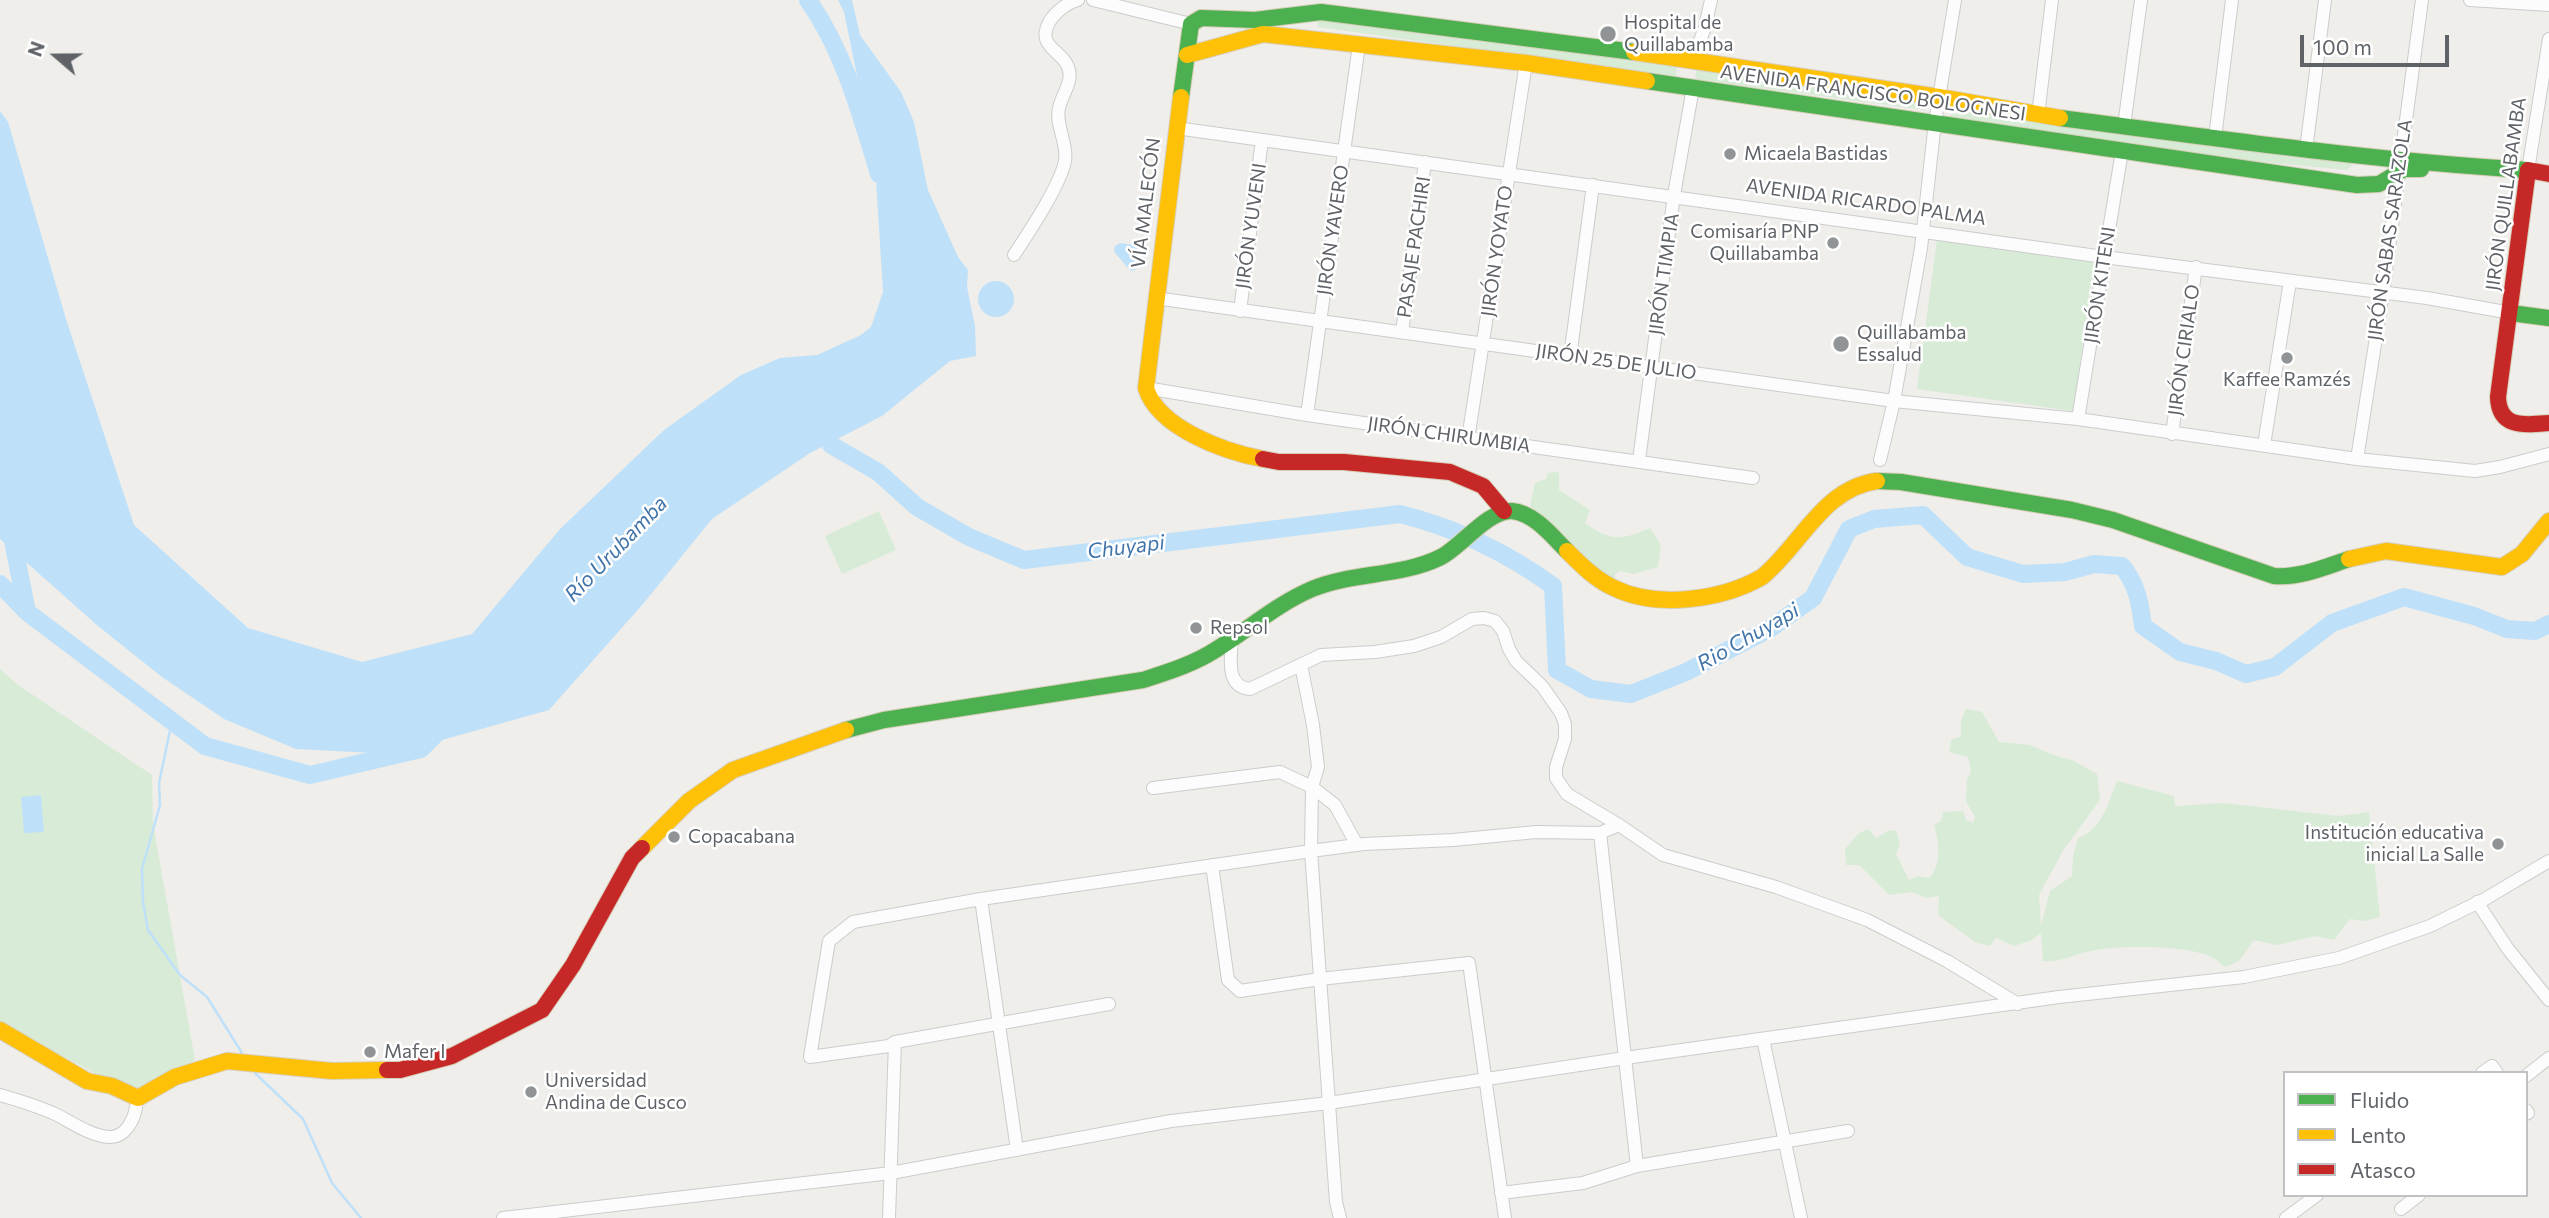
<!DOCTYPE html>
<html>
<head>
<meta charset="utf-8">
<style>
  body { margin:0 }
  #map { position:relative; width:2549px; height:1218px; overflow:hidden; background:#efeeea; font-family:Commissioner,sans-serif }
  canvas { display:block }
  .legend { position:absolute; left:2283px; top:1071px; width:245px; height:126px; box-sizing:border-box; background:#fff; border:2px solid #bfc1c3; margin:0; padding:9px 12px; list-style:none; font-size:21px; color:#5f6368 }
  .legend li { display:flex; align-items:center; gap:14px; height:35px }
  .legend b { width:35px; border:2px solid #bfc1c3 }
  .north { position:absolute; left:21px; top:21px; width:70px; height:70px; -webkit-text-stroke:5px #fff; paint-order:stroke; rotate:290deg; font-size:19px; font-weight:700; line-height:28px; text-align:center; color:#5f6368 }
  .north::after { content:''; display:block; margin:auto; width:24px; height:32px; background:#5f6368; clip-path:polygon(50% 0,100% 100%,50% 72%,0 100%) }
  .scale { position:absolute; left:2300px; top:35px; width:149px; height:32px; box-sizing:border-box; border:4px solid #5f6368; border-top:0; padding-left:9px; font-size:21px; line-height:24px; white-space:nowrap; color:#5f6368; -webkit-text-stroke:5px #fff; paint-order:stroke }
</style>
</head>
<body>
<div id="map">
<canvas width="2549" height="1218"></canvas>
<ul class="legend">
<li><b style="height:9px;background:#4caf50"></b>Fluido</li>
<li><b style="height:9px;background:#ffc107"></b>Lento</li>
<li><b style="height:9px;background:#c62828"></b>Atasco</li>
</ul>
<div class="north">N</div>
<div class="scale">100 m</div>
</div>
<script>
const g = document.querySelector('canvas').getContext('2d');
g.lineJoin = 'round';
function fillPath(path, color) {
  g.fillStyle = color;
  g.fill(path, 'evenodd');
}
function strokePath(path, color, width, dash) {
  g.strokeStyle = color;
  g.lineWidth = width;
  g.lineCap = dash ? 'butt' : 'round';
  g.setLineDash(dash || []);
  g.stroke(path);
}
function write(font, color, halo, rows, align = 'center') {
  g.font = font + ' Commissioner,sans-serif';
  g.lineWidth = 5;
  g.setLineDash([]);
  g.textBaseline = 'middle';
  g.strokeStyle = halo;
  g.fillStyle = color;
  for (const [text, x, y, turn = 0] of rows) {
    g.save();
    g.translate(x, y);
    g.rotate((+turn || 0) * Math.PI / 180);
    g.textAlign = isNaN(turn) ? turn : align;
    if (halo) g.strokeText(text, 0, 0);
    g.fillText(text, 0, 0);
    g.restore();
  }
}
fillPath(new Path2D(`
  M1318 12 1677 61 1676 77 1318 27Z
  M1697 64 1927 95 1925 110 1695 79Z
  M1974 107 2348 155 2354 164 2347 170 2038 141 1946 117Z
  M1937 240 2095 258 2073 411 1917 389Z
  M1559 472V490L1590 510 1585 523C1610 542 1623 540 1650 528L1661 545 1658 567 1633 574 1619 571 1615 575 1614 587 1530 506 1535 483 1546 479 1548 473Z
  M879 511 896 550 842 574 825 536Z
  M0 669 18 685 152 775 153 824 195 1060 136 1095 0 1023Z
  M1966 709 1982 712 1999 742 2030 745 2053 755 2074 761 2097 774 2100 800 2064 849 2039 895 2041 926 2050 891 2072 876 2073 856 2078 838C2102 830 2109 801 2117 781L2174 796 2175 806 2223 803 2338 816 2369 812 2380 917 2364 921 2350 919 2334 940 2315 936 2277 945 2254 940 2239 961 2225 967C2221 964 2216 959 2212 957 2186 945 2119 945 2091 951 2074 954 2060 963 2043 961L2041 933 2032 940 2014 946 1996 938 1990 946 1975 942 1938 915 1939 896 1927 898 1912 892 1889 895 1859 865H1846L1845 849 1858 834 1868 829 1876 838 1890 830 1896 831 1900 844 1896 854 1909 880 1918 876 1929 878C1942 866 1939 841 1934 825L1941 821 1943 812 1963 811 1966 820 1973 823 1975 817 1966 801 1967 780 1971 771 1968 757 1949 752 1951 740 1961 736V721Z`), '#d8ebd6');
fillPath(new Path2D(`
  M838 0H852L860 35 901 92 914 122 928 190 958 257 968 270 967 287 975 326 976 356 950 361 882 416 810 453 712 519 643 604 549 710 392 754 296 749 224 719 162 677 98 626 0 539V111L8 122 66 319 134 525 248 628 362 662 472 634 560 529 664 430 741 375 780 358 817 355 861 335 871 327 883 292 875 164 844 12Z
  M1120 243 1143 246C1142 256 1143 269 1131 271 1129 269 1117 255 1114 252L1115 246Z
  M978 299a18 18 0 1 1 36 0a18 18 0 1 1-36 0Z
  M41 795 44 832 24 833 21 797Z`), '#bfe0f9');
strokePath(new Path2D(`
  M172 721 159 783 160 805 142 869 143 902 148 930 180 975 207 997 242 1053
  M255 1073 303 1119 332 1183 361 1218`), '#bfe0f9', 2.5);
strokePath(new Path2D(`
  M808 0C844 51 861 115 879 174
  M831 445 878 472 917 507 969 537 1024 560 1400 514C1456 528 1506 552 1553 586L1557 670 1591 689 1631 694 1686 672 1771 628 1813 598 1849 529 1874 519 1923 515 1967 557 2023 574 2065 572 2094 564 2122 566C2137 584 2140 603 2143 626L2180 652 2216 661 2246 674 2275 667 2332 623 2404 597 2474 616 2507 629 2535 631 2549 624
  M11 531 27 612 205 746 310 775 421 749 441 729
  M0 584 27 612`), '#bfe0f9', 18);
const street = new Path2D(`
  M1093 0 1191 24
  M2470 0 2549 5
  M1693 60 1705 27 1711 0
  M2038 115 2052 0
  M2124 126 2141 0
  M1176 128 2104 257 2427 298 2511 313
  M2215 138 2232 0
  M2306 150 2325 0
  M2528 170 2549 39
  M1014 255C1029 232 1060 186 1065 161 1068 143 1055 125 1059 108 1062 94 1074 81 1068 67 1063 52 1039 47 1047 27 1051 15 1066 3 1078 0
  M1155 298 1894 401 2078 419 2357 459 2475 471 2500 467 2549 454
  M1240 311 1262 140
  M1402 332 1425 162
  M1570 357 1593 185
  M1146 388 1307 415 1753 478
  M1307 415 1359 45
  M2078 419 2122 151
  M2172 434 2196 267
  M1468 439 1526 63
  M2264 445 2290 281
  M2357 459 2383 293 2422 0
  M1639 460 1674 195 1693 88
  M1880 460 1894 401 1921 248 1935 122 1955 0
  M1232 639C1231 657 1225 687 1250 689L1321 655 1375 652 1414 646 1441 637 1472 619 1484 618 1495 621 1503 631 1509 649 1516 661 1542 686 1561 713 1565 724V739L1556 767V778L1567 794 1619 825 1663 855 1776 887 1867 920 1947 961 2018 1004
  M1301 665 1313 725 1318 767 1312 787 1311 851 1336 1202 1340 1218
  M1153 788 1280 772 1312 787 1335 805 1357 845
  M1600 833 1637 1166
  M1212 865 1228 980 1240 991 1320 979 1469 963 1505 1218
  M981 899 1017 1150
  M2477 902 2508 949 2549 1000
  M1763 1039 1801 1218
  M895 1042 889 1046 810 1057 829 941 853 922 981 899 1311 851 1364 844 1453 840 1536 832 1600 833 1619 825
  M2482 1073 2492 1066 2497 1073
  M2526 1076 2549 1058
  M0 1095C18 1100 36 1106 53 1113 70 1121 90 1136 109 1137 125 1138 134 1120 136 1107
  M2526 1110 2528 1113 2526 1114
  M1501 1193 1583 1183 1637 1166 1848 1131
  M2401 1209 2419 1195
  M503 1218 891 1173 1171 1121 1329 1103 1625 1058 2059 997 2244 977 2339 958 2430 926 2485 899 2549 861
  M889 1218 895 1042 1109 1004
  M2286 1218 2317 1195`);
const fast = new Path2D(`
  M1647 81 2357 185 2379 184 2404 169H2421
  M1181 97 1191 24 1201 18 1255 20 1321 12 1634 52
  M2060 118C2216 138 2371 161 2528 170
  M2511 313 2549 318
  M1877 481 1901 482 2072 510 2113 520 2274 576C2300 578 2325 567 2349 559
  M846 730 884 720 1143 680C1168 672 1194 664 1217 649 1249 629 1277 604 1312 589 1353 572 1401 577 1441 557 1462 546 1488 510 1512 511 1534 513 1552 536 1567 551`);
const slow = new Path2D(`
  M1634 52 1939 97 2060 118
  M1187 55 1263 34 1526 63 1647 81
  M1181 97 1146 388C1158 428 1225 452 1263 459
  M1567 551C1581 565 1596 580 1614 588 1657 609 1722 600 1762 577 1801 545 1823 488 1877 481
  M2349 559 2386 551 2502 567 2522 554 2549 521
  M642 848 689 801 733 770 846 730
  M0 1030 87 1081 112 1086 138 1098 175 1077 227 1061 332 1071 387 1070`);
const jam = new Path2D(`
  M2549 174 2528 170 2498 397C2499 429 2525 425 2549 423
  M1263 459 1279 462H1344L1450 472 1483 486 1504 511
  M387 1070H400L452 1056 542 1010 573 965 632 858 642 848`);
strokePath(street, '#cbcccc', 14);
strokePath(fast, '#d7ceb8', 18);
strokePath(slow, '#d7ceb8', 18);
strokePath(jam, '#d7ceb8', 18);
strokePath(street, '#fdfcfc', 12);
strokePath(fast, '#4caf50', 16);
strokePath(slow, '#ffc107', 16);
strokePath(jam, '#c62828', 16);
for (const [x, y, r, color] of [
  [1608,34,9,"#919496"],
  [1730,154,7,"#919496"],
  [1833,243,7,"#919496"],
  [1841,344,9,"#919496"],
  [2287,358,7,"#919496"],
  [1196,628,7,"#919496"],
  [674,837,7,"#919496"],
  [2498,844,7,"#919496"],
  [370,1052,7,"#919496"],
  [531,1092,7,"#919496"]
]) {
  const dot = new Path2D();
  dot.arc(x, y, r, 0, 2 * Math.PI);
  g.fillStyle = color;
  g.fill(dot);
  strokePath(dot, '#fff', 2.5);
}
write('19px', '#5f6368', '#fff', [
  ["Hospital de",1624,23],
  ["Quillabamba",1624,45],
  ["Micaela Bastidas",1744,154],
  ["Comisaría PNP",1819,232,"right"],
  ["Quillabamba",1819,254,"right"],
  ["Quillabamba",1857,333],
  ["Essalud",1857,355],
  ["Kaffee Ramzés",2287,380,"center"],
  ["Repsol",1210,628],
  ["Institución educativa",2484,833,"right"],
  ["inicial La Salle",2484,855,"right"],
  ["Copacabana",688,837],
  ["Mafer I",384,1052],
  ["Universidad",545,1081],
  ["Andina de Cusco",545,1103]
], 'left');
write('19px', '#5f6368', '#fff', [
  ["AVENIDA FRANCISCO BOLOGNESI",1873,93,8],
  ["JIRÓN QUILLABAMBA",2506,194,-82],
  ["AVENIDA RICARDO PALMA",1866,202,8],
  ["VÍA MALECÓN",1146,203,-83],
  ["JIRÓN YUVENI",1251,226,-82],
  ["JIRÓN YAVERO",1333,230,-82],
  ["JIRÓN SABAS SARAZOLA",2390,230,-82],
  ["PASAJE PACHIRI",1414,247,-82],
  ["JIRÓN YOYATO",1497,251,-82],
  ["JIRÓN TIMPIA",1664,274,-82],
  ["JIRÓN KITENI",2100,285,-81],
  ["JIRÓN CIRIALO",2184,350,-82],
  ["JIRÓN 25 DE JULIO",1616,362,8],
  ["JIRÓN CHIRUMBIA",1449,435,8]
]);
write('italic 21px', '#4174aa', '#fff', [
  ["Chuyapi",1126,547,-7],
  ["Río Urubamba",616,549,-46],
  ["Rio Chuyapi",1748,637,-30]
]);
</script>
</body>
</html>
